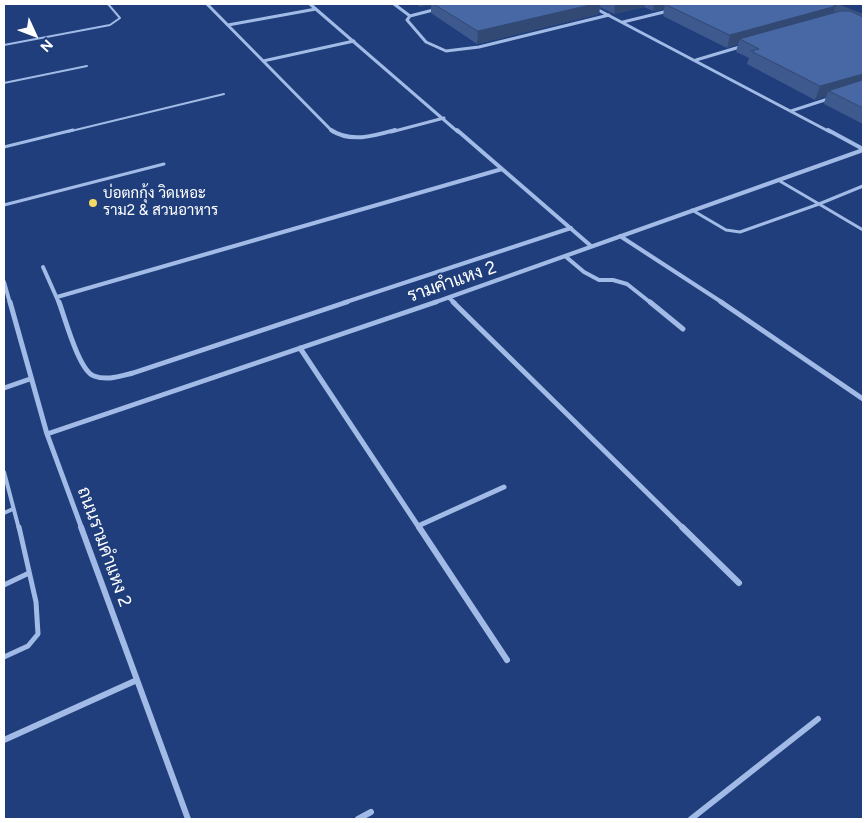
<!DOCTYPE html>
<html>
<head>
<meta charset="utf-8">
<style>
  body { margin:0 }
  #map { position:relative; width:867px; height:823px; overflow:hidden; background:#1f3e7b; font-family:Figtree,sans-serif }
  canvas { display:block }
  .frame { position:absolute; inset:0; border:5px solid #fff; pointer-events:none }
  .north { position:absolute; left:10px; top:10px; width:50px; height:50px; -webkit-text-stroke:4px #1f3e7b; paint-order:stroke; rotate:133deg; font-size:14px; font-weight:700; line-height:20px; text-align:center; color:#fff }
  .north::after { content:''; display:block; margin:auto; width:18px; height:22px; background:#fff; clip-path:polygon(50% 0,100% 100%,50% 72%,0 100%) }
</style>
</head>
<body>
<div id="map">
<canvas width="867" height="823"></canvas>
<div class="frame"></div>
<div class="north">N</div>
</div>
<script>
const g = document.querySelector('canvas').getContext('2d');
g.lineJoin = 'round';
function fillPath(path, color) {
  g.fillStyle = color;
  g.fill(path, 'evenodd');
}
function strokePath(path, color, width, dash) {
  g.strokeStyle = color;
  g.lineWidth = width;
  g.lineCap = dash ? 'butt' : 'round';
  g.setLineDash(dash || []);
  g.stroke(path);
}
function write(font, color, halo, rows, align = 'center') {
  g.font = font + ' Figtree,Sarabun,sans-serif';
  g.lineWidth = 4;
  g.setLineDash([]);
  g.textBaseline = 'middle';
  g.strokeStyle = halo;
  g.fillStyle = color;
  for (const [text, x, y, turn = 0] of rows) {
    g.save();
    g.translate(x, y);
    g.rotate((+turn || 0) * Math.PI / 180);
    g.textAlign = isNaN(turn) ? turn : align;
    if (halo) g.strokeText(text, 0, 0);
    g.fillText(text, 0, 0);
    g.restore();
  }
}
fillPath(new Path2D(`
  M819 4H838L863 14V24L821 7Z`), '#3c5481');
strokePath(new Path2D(`
  M4 45 110 25 120 18 108 4
  M4 83 87 66
  M67 132 224 94`), '#a1bae6', 2);
strokePath(new Path2D(`
  M4 147 73 130
  M819 204 863 230
  M819 204 863 186
  M4 205 164 164
  M692 210 726 230 740 232 819 204 778 180`), '#a1bae6', 3);
strokePath(new Path2D(`
  M4 472 19 529
  M4 513 13 509`), '#a1bae6', 4);
strokePath(new Path2D(`
  M4 585 29 573
  M4 657 28 646 38 634 36 602 19 527`), '#a1bae6', 5);
strokePath(new Path2D(`
  M207 4 333 132
  M310 4 458 132
  M394 4 410 16
  M587 4 830 132
  M437 9 410 16 407 20 426 42 446 51 479 47 609 15
  M623 22 668 11
  M228 25 316 9
  M696 60 743 46
  M263 61 354 41
  M791 111 831 98
  M391 132 444 118`), '#a1bae6', 3);
strokePath(new Path2D(`
  M331 130C350 143 374 136 395 130
  M457 130 591 246
  M828 130 863 149
  M620 236 723 303
  M565 256 584 272 599 280H613L627 284 651 303
  M43 267 59 303
  M4 282 10 303
  M57 297 502 169
  M449 298 455 303
  M343 303 571 228
  M433 303 863 150`), '#a1bae6', 4);
strokePath(new Path2D(`
  M10 302 47 434 82 529
  M59 302C65 318 79 371 94 376 107 381 120 376 133 373L347 302
  M453 302 684 529
  M650 302 683 329
  M721 302 863 399
  M300 348 420 529
  M4 388 30 379
  M47 434 436 302
  M418 526 504 487`), '#a1bae6', 5);
strokePath(new Path2D(`
  M81 527 188 819
  M419 527 507 660
  M682 527 739 583
  M4 740 137 680
  M358 819 371 812
  M691 819 818 719`), '#a1bae6', 6);
fillPath(new Path2D(`
  M416 4H836L833 13 863 17V124L824 104 826 96 815 100 747 64 749 58 736 52 738 44 727 48 663 16 664 9 653 11 644 7 614 14 600 7 599 14 477 44 431 13V5L421 7Z`), '#3e598e');
fillPath(new Path2D(`
  M421 4H431V5L421 7Z
  M594 4H600L599 14 477 44 478 31Z
  M615 4H645L644 7 614 14Z
  M654 4H688H665L664 9 653 11Z
  M830 4H836L832 18 740 39 738 44 727 48 730 35Z
  M863 74V86L829 91 826 96 815 100 820 86Z`), '#324974');
const building = new Path2D(`
  M434 4H594L478 31Z
  M665 4H831L836 6 730 35Z
  M841 11H850L863 17V74L820 86 751 51 759 49 740 39Z
  M863 80V108L829 91Z`);
fillPath(building, '#4868a5');
strokePath(building, '#324974', 1);
for (const [x, y, r, color] of [
  [93,203,5,"#f4d962"]
]) {
  const dot = new Path2D();
  dot.arc(x, y, r, 0, 2 * Math.PI);
  g.fillStyle = color;
  g.fill(dot);
  strokePath(dot, '#1f3e7b', 2);
}
write('15px', '#fff', '#1f3e7b', [
  ["บ่อตกกุ้ง วิดเหอะ",103,194],
  ["ราม2 & สวนอาหาร",103,211]
], 'left');
write('18px', '#fff', '#1f3e7b', [
  ["รามคำแหง 2",452,282,-19],
  ["ถนนรามคำแหง 2",104,547,70]
]);
</script>
</body>
</html>
